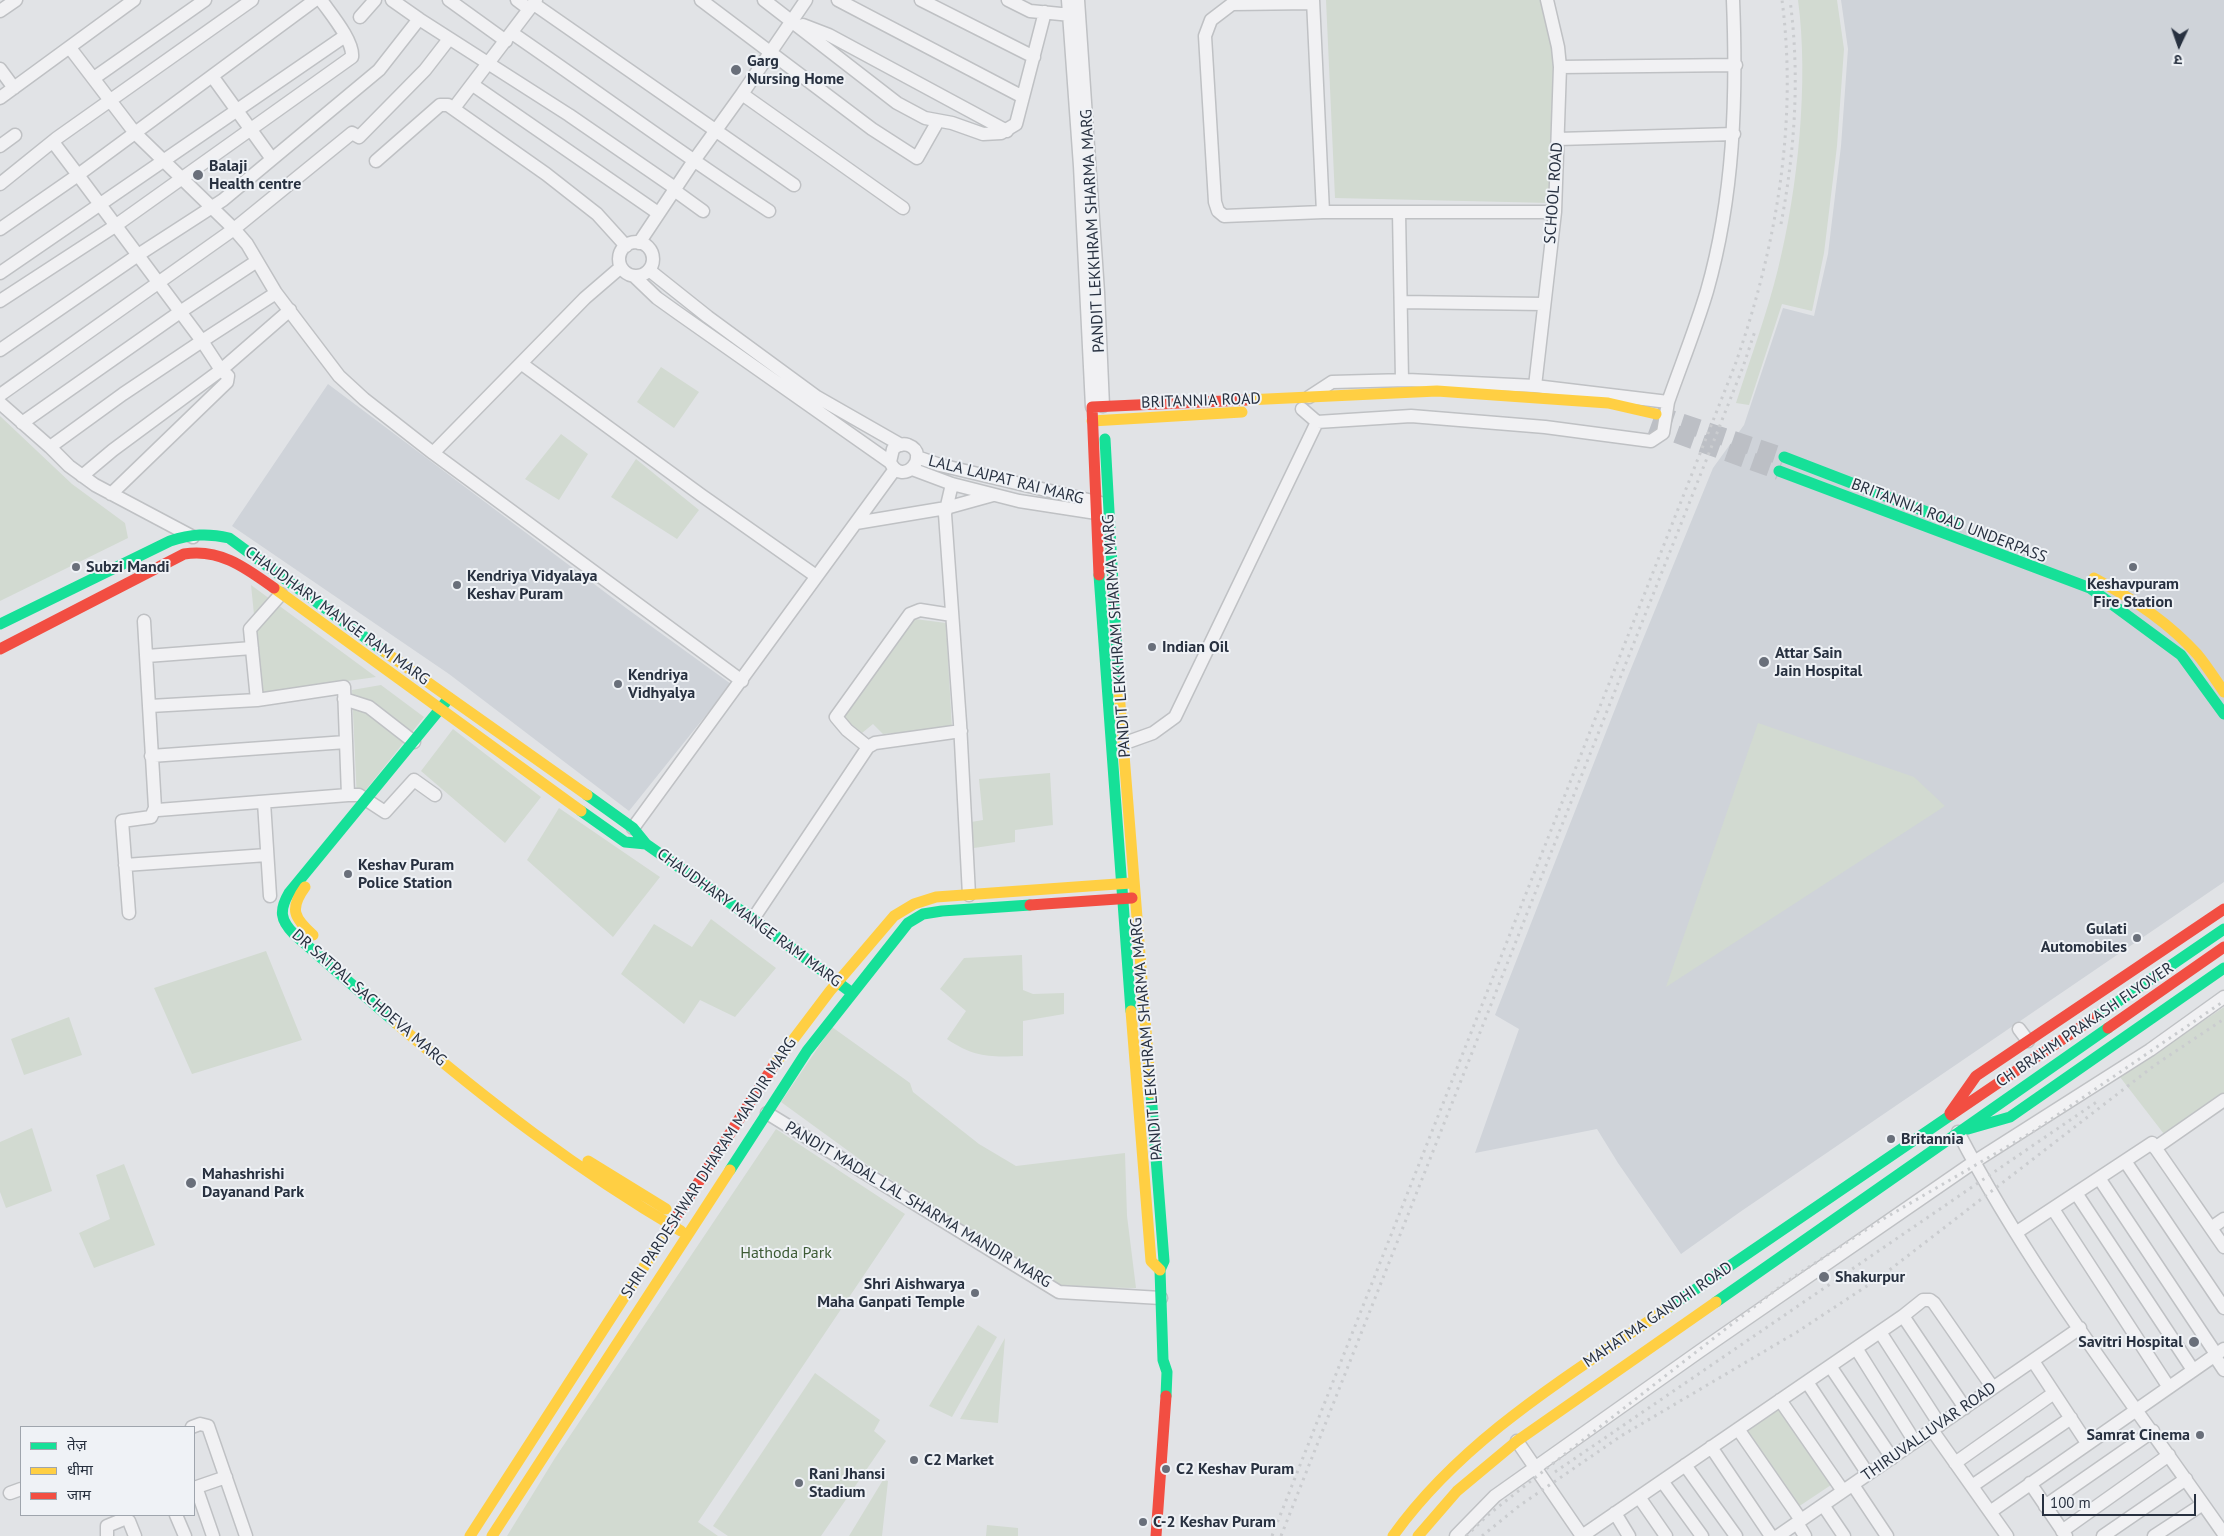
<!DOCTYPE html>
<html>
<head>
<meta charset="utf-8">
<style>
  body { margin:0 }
  #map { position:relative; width:2224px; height:1536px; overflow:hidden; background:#e1e3e6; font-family:"PT Sans","Noto Sans Devanagari",sans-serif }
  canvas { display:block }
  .legend { position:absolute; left:20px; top:1426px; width:175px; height:90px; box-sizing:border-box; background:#eff2f6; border:1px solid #9fa5ad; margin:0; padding:6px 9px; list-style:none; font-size:15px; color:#283140 }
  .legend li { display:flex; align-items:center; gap:10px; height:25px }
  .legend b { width:25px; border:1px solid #9fa5ad }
  .north { position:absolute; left:2154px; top:20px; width:50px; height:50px; -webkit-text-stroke:4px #eff2f6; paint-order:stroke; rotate:183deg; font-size:14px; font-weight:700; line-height:20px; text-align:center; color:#283140 }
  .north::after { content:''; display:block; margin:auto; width:18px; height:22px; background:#283140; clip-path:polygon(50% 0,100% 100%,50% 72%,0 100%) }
  .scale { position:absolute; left:2042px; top:1494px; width:154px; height:22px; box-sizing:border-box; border:2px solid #283140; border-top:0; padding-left:6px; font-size:15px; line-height:18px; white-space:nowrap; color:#283140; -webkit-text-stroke:4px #eff2f6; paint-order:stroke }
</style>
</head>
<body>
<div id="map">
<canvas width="2224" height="1536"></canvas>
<ul class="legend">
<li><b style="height:6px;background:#16e098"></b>तेज़</li>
<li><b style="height:6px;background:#ffcf43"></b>धीमा</li>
<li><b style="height:6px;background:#f24e42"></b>जाम</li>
</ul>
<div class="north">उ</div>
<div class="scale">100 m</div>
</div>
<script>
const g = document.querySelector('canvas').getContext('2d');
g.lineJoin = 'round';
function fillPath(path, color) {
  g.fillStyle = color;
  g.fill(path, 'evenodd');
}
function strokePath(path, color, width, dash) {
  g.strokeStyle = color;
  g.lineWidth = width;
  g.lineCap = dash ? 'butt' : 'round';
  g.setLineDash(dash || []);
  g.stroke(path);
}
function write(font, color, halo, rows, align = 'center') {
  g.font = font + ' "PT Sans",sans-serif';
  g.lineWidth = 4;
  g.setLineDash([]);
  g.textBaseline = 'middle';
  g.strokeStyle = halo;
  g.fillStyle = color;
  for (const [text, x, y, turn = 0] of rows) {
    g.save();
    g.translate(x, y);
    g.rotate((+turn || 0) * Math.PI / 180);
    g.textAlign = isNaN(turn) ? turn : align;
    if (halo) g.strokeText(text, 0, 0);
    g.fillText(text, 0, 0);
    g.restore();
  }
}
fillPath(new Path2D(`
  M1841 0H2224V882L1740 1212 1681 1254 1618 1163 1597 1129 1475 1153 1519 1029 1495 1015 1628 676 1713 468 1744 425 1783 308 1814 316 1828 254 1841 146 1848 49Z
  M328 384 626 608 731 684 629 811 449 674 232 526Z`), '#cfd3d9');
fillPath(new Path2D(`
  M1326 0H1542L1555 54 1551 203 1335 198Z
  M1798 0H1837L1844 49 1837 146 1824 253 1812 311 1782 304 1749 405 1736 403C1750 359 1767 314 1778 269 1798 189 1809 81 1798 0Z
  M661 367 699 392 674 428 637 402Z
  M0 416 72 484 125 523 128 538 0 601Z
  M561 434 588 454 559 500 525 479Z
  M636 459 699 510 677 539 611 497Z
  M251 585 376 677 262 693Z
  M915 619 946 623 952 728 883 734 873 724 862 733 844 718 877 665Z
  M381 685 424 717 357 801 352 690Z
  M1758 723 1914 777 1945 806 1666 987Z
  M453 729 541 797 505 843 421 771Z
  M1050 773 1053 825 1015 830V842L974 848 971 822 983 820 979 779Z
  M559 808 660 877 613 937 527 860Z
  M711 919 776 968 735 1017 700 1000 684 1024 621 974 654 924 692 947Z
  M266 951 302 1040 192 1074 154 988Z
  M1022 955 1023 990 1033 994 1064 993V1014L1023 1021V1056C990 1057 975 1058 947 1039L966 1011 940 989 964 958Z
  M2224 1007V1094L2164 1134 2120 1077Z
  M69 1017 82 1055 24 1075 11 1039Z
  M832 1027 910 1083 913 1092 979 1144 1016 1166 1125 1153 1127 1216 1136 1288 1064 1287 869 1166 781 1102Z
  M32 1128 52 1191 6 1208 0 1192V1142Z
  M776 1129 905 1214 698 1522 718 1536H507L555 1458Z
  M124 1164 155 1245 94 1268 79 1233 110 1219 96 1175Z
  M978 1325 997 1337 952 1417 929 1406Z
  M1005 1338 998 1423 960 1419Z
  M815 1373 880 1420 874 1431 886 1441 821 1536H728L713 1526Z
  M1781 1406 1834 1483 1798 1507 1745 1431Z
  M883 1480 888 1481 882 1536H849Z
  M987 1525 1018 1528V1536H986Z`), '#d2dad1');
strokePath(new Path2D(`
  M1656 414 1784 457
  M1651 425 1779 471`), '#bcbfc5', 18, [18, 9]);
const street = new Path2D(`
  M449 0 506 41
  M517 0 529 9
  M701 0 872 129 917 158 938 121
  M764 0 897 103 925 118 952 123 983 134 1001 133 1016 124 1045 12
  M838 0 1023 97
  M921 0 1034 57
  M1008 0 1030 11 1071 15
  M1068 0 1080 166 1092 407
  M1078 0 1098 292 1103 406
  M1313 0 1323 212
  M1313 3 1232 4 1211 20 1205 36 1215 202 1218 211 1224 216 1323 212H1555
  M534 4 794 185
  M0 11 16 0
  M360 17 375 0
  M419 19 569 115 675 188
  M803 25 829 35 1007 131
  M512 33C598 92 681 154 769 211
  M70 48 135 133 234 229 247 244 276 293 339 376 364 399 433 453
  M1560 67 1736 65
  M0 69 14 88
  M212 76 272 159
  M94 78 205 0
  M473 85 658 213
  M742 94 903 208
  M0 98 134 0
  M454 108 536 0
  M1558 139 1734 134
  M0 146 15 135
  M376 161 440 105H448L546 174 597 214 626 246
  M0 184 57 138 252 0
  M674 190 703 211
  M1399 212 1402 380
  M0 229 78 175 53 142
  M619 259a17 17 0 1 1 34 0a17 17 0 1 1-34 0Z
  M639 243 693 162 742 94 806 0
  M621 267 585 298 433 453 742 681
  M649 270 708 317 817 397 901 445
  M0 273 345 36
  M634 276 657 298 678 313 890 462C903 489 932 454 908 445 902 443 898 445 893 449L890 462
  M0 301 115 226 352 57C354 41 330 13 321 0
  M1401 302 1544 304
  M0 350 138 255 223 200 379 70 419 19 392 0
  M522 364 701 495 816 576
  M1535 386 1555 212 1560 67 1558 47 1547 0
  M0 395 234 229 352 133 359 137 425 70 449 39
  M1309 397 1332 382 1407 380 1535 386 1668 402C1681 365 1696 328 1707 291 1734 196 1737 98 1733 0
  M0 403 50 447
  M1302 409 1317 422 1411 416 1545 427 1651 441 1663 433 1668 402
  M22 423 180 312 257 261
  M917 457 940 465 1101 503
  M912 469 952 484 1019 501 1103 514
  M82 476 113 450 221 370 290 310
  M952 484 945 514 960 723 969 895
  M111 494 227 382 228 376 221 370 202 341 276 293
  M856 523 946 508 993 495
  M193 537 95 485 69 466 50 447 123 394 202 341 78 175 315 0
  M147 656 252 648
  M344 699 369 707 414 742
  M257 700 250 629 281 594
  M150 706 257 700 344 687 348 795H359L385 812 414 780 435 795
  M1125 743 1153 733 1175 717 1317 422
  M868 747 847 730 836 717 910 614 920 610 952 615
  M151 756 346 742
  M264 802 270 896
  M155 808 158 810 348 795
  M633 828 895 469
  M125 865 267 855
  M129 913 122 821 151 817 155 808 144 621
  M753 919 868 747 875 743 961 731
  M2019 1029 2028 1041
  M767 1113 1059 1292 1161 1298
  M1958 1132C2032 1274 2133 1403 2224 1534
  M2155 1148 2224 1100
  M2125 1161 2224 1308
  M2099 1178 2216 1354
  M2076 1193 2193 1370
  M2053 1209 2168 1386
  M2211 1228 2224 1219
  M2017 1232 2152 1143 2224 1247
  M1903 1316 1965 1408
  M1880 1332 1940 1425
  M1856 1348 1915 1442
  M2214 1355 2224 1370
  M2033 1361 2087 1443
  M1830 1366 1892 1458
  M1807 1382 1868 1474
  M1780 1400 1843 1491
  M192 1427 200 1424 208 1426 246 1536
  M1738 1429 1801 1520
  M1932 1430 2007 1536
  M1517 1441 1582 1536 1903 1316 1923 1300H1930L1934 1303 1993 1388
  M1711 1447 1771 1536
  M1955 1463 2054 1393
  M1685 1465 1736 1536
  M1662 1481 1702 1536
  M2030 1483 2066 1536
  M1853 1485 1887 1536
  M1972 1486 2071 1418
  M196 1487 213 1536
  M194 1488 226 1477
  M10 1493 21 1489
  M1639 1497 1666 1536
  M1823 1505 1844 1536
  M2045 1506 2153 1431
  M1990 1512 2224 1349
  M1615 1513 1629 1536
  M176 1515 185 1536
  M1797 1523 1805 1536
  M2062 1531 2169 1455
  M107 1536V1526L124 1519 129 1521 135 1536
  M1456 1536 1495 1496 1700 1351 1974 1162 2150 1050 2224 997
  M1778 1536 2080 1328
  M2103 1536 2186 1479
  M2154 1536 2203 1504`);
strokePath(street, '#bfc1c4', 15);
strokePath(street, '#f1f1f3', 12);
strokePath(new Path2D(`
  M1105 439 1119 692
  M1784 457 1958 524
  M1779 471 2090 588 2181 655 2224 714
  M1099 575 1131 1011
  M0 624 170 541C191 534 208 533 229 538L385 652
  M587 795 633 828 646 844 753 919 852 993
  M581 811 625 842 646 844
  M2094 1018 2224 929
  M396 1023 294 934C280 920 279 910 289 893L449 698
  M1151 1093 1164 1261 1160 1270 1163 1360 1167 1372 1166 1396
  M1968 1129 2010 1117 2224 968
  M730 1170 807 1051 908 923 923 914 942 911 1030 905
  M1716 1302 2108 1028
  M1668 1308 1951 1115`), '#16e098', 11);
strokePath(new Path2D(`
  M1246 400 1437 391 1608 403 1656 414
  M1092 421 1242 412
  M2094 578C2132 598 2168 622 2197 654 2207 666 2215 679 2224 692
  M274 588 581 811
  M385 652 587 795
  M1119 692 1151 1093
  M305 887C289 909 294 918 313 935
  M1131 1011 1151 1261 1160 1270
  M396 1023C487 1101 577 1170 681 1231
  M774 1065 830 991 894 916 914 904 936 897 1131 883
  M588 1161 666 1209
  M470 1536 669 1228
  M492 1536 730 1170
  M1393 1536C1463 1438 1570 1375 1668 1308
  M1418 1536 1457 1491 1517 1441 1716 1302`), '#ffcf43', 11);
strokePath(new Path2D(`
  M1099 575 1092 407 1246 400
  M0 649 184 554C220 548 246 568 274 588
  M1030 905 1132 898
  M2108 1028 2224 947
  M1950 1113 1976 1076 2224 909
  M1951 1115 2094 1018
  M669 1228 774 1065
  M1156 1536 1166 1396`), '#f24e42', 11);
strokePath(new Path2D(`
  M1781 224C1795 150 1800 75 1790 0
  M1555 1472 2098 1101
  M1272 1536 1735 365C1776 249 1798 123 1782 0
  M1281 1536 1743 367 1755 331
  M1466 1536 1488 1515 1565 1454 1786 1282 1878 1222 2034 1131 2224 1001
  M1482 1536 1519 1506 1621 1436 1797 1332 1879 1278 2155 1065 2224 1019`), '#cacccf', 3, [2.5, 5]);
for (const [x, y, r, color] of [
  [736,70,6,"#696f7a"],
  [198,175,6,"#696f7a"],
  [76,567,5,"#696f7a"],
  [2133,567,5,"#696f7a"],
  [457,585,5,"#696f7a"],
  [1152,647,5,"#696f7a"],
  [1764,662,6,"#696f7a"],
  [618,684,5,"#696f7a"],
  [348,874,5,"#696f7a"],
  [2137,938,5,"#696f7a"],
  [1891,1139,5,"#696f7a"],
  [191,1183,6,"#696f7a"],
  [1824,1277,6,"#696f7a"],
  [975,1293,5,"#696f7a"],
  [2194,1342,6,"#696f7a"],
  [2200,1435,5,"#696f7a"],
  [914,1460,5,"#696f7a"],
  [1166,1469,5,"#696f7a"],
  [799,1483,5,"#696f7a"],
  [1143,1522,5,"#696f7a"]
]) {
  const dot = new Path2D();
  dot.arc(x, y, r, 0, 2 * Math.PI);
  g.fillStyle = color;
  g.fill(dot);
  strokePath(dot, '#eff2f6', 2);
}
write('bold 16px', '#283140', '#eff2f6', [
  ["Garg",747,61],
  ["Nursing Home",747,79],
  ["Balaji",209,166],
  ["Health centre",209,184],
  ["Subzi Mandi",86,567],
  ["Kendriya Vidyalaya",467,576],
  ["Keshav Puram",467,594],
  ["Keshavpuram",2133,584,"center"],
  ["Fire Station",2133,602,"center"],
  ["Indian Oil",1162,647],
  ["Attar Sain",1775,653],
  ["Jain Hospital",1775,671],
  ["Kendriya",628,675],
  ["Vidhyalya",628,693],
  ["Keshav Puram",358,865],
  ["Police Station",358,883],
  ["Gulati",2127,929,"right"],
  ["Automobiles",2127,947,"right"],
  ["Britannia",1901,1139],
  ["Mahashrishi",202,1174],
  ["Dayanand Park",202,1192],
  ["Shakurpur",1835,1277],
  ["Shri Aishwarya",965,1284,"right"],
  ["Maha Ganpati Temple",965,1302,"right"],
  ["Savitri Hospital",2183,1342,"right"],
  ["Samrat Cinema",2190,1435,"right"],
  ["C2 Market",924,1460],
  ["C2 Keshav Puram",1176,1469],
  ["Rani Jhansi",809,1474],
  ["Stadium",809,1492],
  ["C-2 Keshav Puram",1153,1522]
], 'left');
write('16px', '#283140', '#eff2f6', [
  ["SCHOOL ROAD",1554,193,-86],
  ["PANDIT LEKKHRAM SHARMA MARG",1093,231,-93],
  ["BRITANNIA ROAD",1201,401,-2],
  ["LALA LAJPAT RAI MARG",1006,480,14],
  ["BRITANNIA ROAD UNDERPASS",1949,521,21],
  ["CHAUDHARY MANGE RAM MARG",337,616,36],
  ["PANDIT LEKKHRAM SHARMA MARG",1117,636,-94],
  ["CHAUDHARY MANGE RAM MARG",749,918,36],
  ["DR SATPAL SACHDEVA MARG",369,998,41],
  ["CH BRAHM PRAKASH FLYOVER",2085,1025,-34],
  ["PANDIT LEKKHRAM SHARMA MARG",1147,1039,-95],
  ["SHRI PARDESHWAR DHARAM MANDIR MARG",709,1168,-57],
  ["PANDIT MADAL LAL SHARMA MANDIR MARG",918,1205,31],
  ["MAHATMA GANDHI ROAD",1658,1315,-34],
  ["THIRUVALLUVAR ROAD",1929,1432,-35]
]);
write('16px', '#3d5b35', '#eff2f6', [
  ["Hathoda Park",786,1253]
]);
</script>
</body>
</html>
